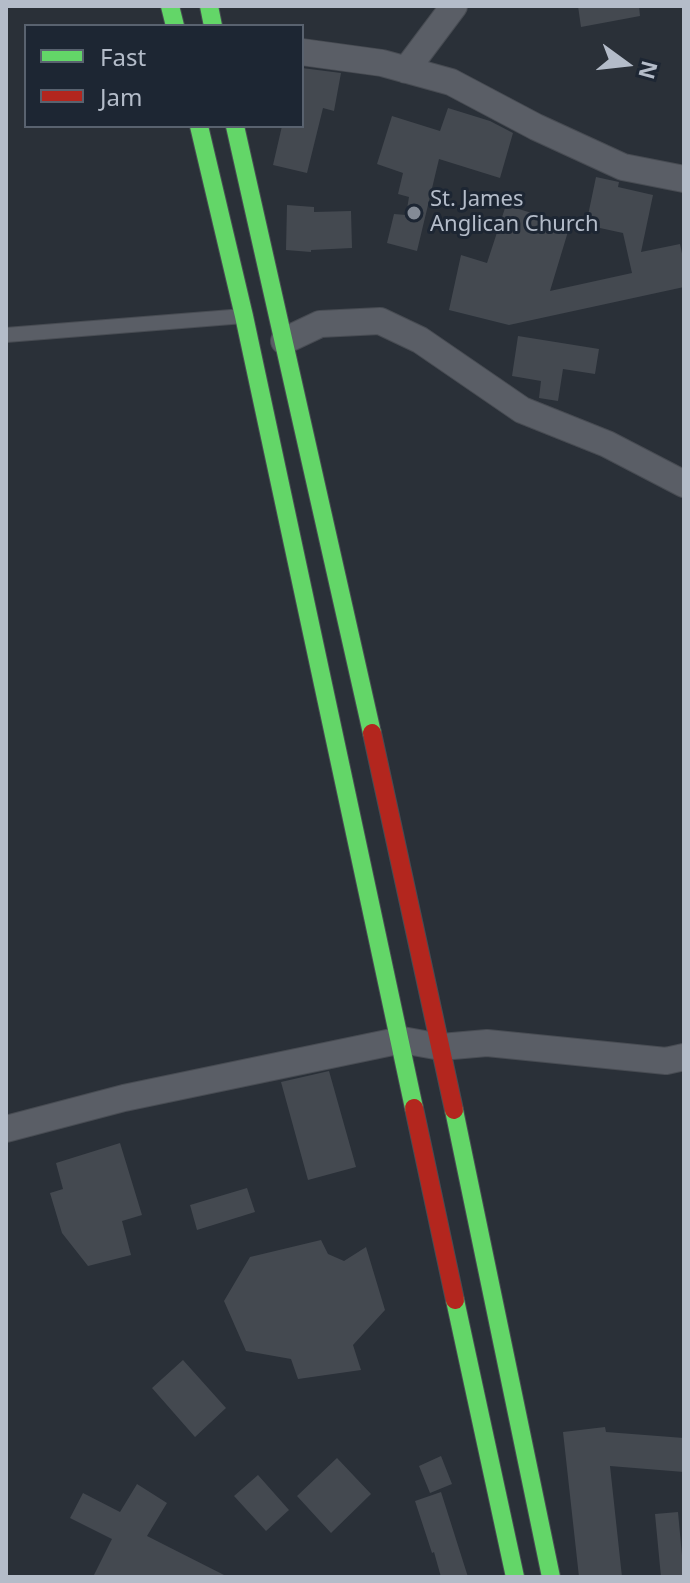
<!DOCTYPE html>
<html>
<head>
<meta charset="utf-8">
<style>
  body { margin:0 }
  #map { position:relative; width:690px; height:1583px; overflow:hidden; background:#2a3038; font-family:"Noto Sans",sans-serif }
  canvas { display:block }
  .frame { position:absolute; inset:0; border:8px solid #b4bcc9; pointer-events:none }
  .legend { position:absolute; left:24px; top:24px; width:280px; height:104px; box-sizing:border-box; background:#1d2633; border:2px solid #59626f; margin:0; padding:10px 14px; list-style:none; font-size:24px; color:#b4bcc9 }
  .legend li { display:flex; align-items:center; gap:16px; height:40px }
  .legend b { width:40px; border:2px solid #59626f }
  .north { position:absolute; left:586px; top:24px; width:80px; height:80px; -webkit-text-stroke:6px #1d2633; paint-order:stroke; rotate:105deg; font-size:22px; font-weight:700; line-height:32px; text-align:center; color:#b4bcc9 }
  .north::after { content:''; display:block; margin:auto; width:28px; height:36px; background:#b4bcc9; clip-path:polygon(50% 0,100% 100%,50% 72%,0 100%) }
</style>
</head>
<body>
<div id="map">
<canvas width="690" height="1583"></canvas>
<div class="frame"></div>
<ul class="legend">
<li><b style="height:10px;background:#63d668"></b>Fast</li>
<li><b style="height:10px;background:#b3261e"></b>Jam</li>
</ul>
<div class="north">N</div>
</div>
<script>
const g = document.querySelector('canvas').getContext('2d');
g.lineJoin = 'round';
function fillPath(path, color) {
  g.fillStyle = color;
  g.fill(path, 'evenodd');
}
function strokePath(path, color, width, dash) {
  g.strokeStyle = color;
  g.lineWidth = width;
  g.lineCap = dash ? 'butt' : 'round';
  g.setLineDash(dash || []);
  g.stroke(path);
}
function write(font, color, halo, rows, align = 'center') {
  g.font = font + ' "Noto Sans",sans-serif';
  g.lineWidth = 6;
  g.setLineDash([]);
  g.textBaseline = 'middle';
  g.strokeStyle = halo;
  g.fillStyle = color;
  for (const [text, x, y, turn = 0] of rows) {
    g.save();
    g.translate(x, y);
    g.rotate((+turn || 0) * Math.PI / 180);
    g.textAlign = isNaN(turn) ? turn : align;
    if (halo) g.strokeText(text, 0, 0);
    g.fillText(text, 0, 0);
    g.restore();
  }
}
fillPath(new Path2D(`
  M578 6H639L640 16 581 27Z
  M302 68 341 73 334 111 323 108 307 173 273 165 282 126H302Z
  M448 108 490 121 513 133 500 178 439 159 417 251 387 243 394 214 406 215 409 197 398 194 403 173 377 164 392 116 440 131Z
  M596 177 619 182 618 187 653 195 641 252 680 244 684 263V287L509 325 449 310 461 255 487 263 506 205 570 225 550 291 632 273 623 233 586 225Z
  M287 205 314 207V212L351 211 352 248 311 250V252L286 250Z
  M518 336 599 349 595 374 563 369 558 401 539 398 541 381 512 376Z
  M329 1071 356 1167 308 1180 281 1082Z
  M120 1143 142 1215 122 1221 131 1255 88 1266 62 1233 50 1193 63 1189 56 1163Z
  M247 1188 255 1212 197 1230 190 1205Z
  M321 1240 328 1254 344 1261 366 1247 385 1310 353 1345 361 1370 298 1379 291 1359 246 1351 224 1301 250 1257Z
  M183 1360 226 1408 195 1437 152 1388Z
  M605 1427 606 1432 684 1438V1472L610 1466 622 1577H579L563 1432Z
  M441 1456 452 1484 430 1493 419 1466Z
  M337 1458 371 1494 331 1533 297 1496Z
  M258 1475 289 1510 266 1531 234 1496Z
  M137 1484 167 1503 147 1536 228 1577H93L112 1539 70 1518 83 1493 120 1512Z
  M441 1492 468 1577H441L434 1552 432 1553 415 1501Z
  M678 1512 684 1577H661L655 1514Z`), '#444950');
const lane = new Path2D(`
  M6 335 244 316`);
const street = new Path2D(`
  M302 52 382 63 451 82 536 127 623 167 684 179
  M406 70 454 6
  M284 341 320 324 380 321 420 340 522 410 607 444 684 484
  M6 1129 124 1098 402 1040 441 1047 487 1043 666 1061 684 1057`);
const fast = new Path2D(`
  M170 6 175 26
  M209 6 213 26
  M199 126 244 316 414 1108
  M235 126 372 733
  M454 1110 551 1577
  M455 1300 515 1577`);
const jam = new Path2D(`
  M372 733 454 1110
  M414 1108 455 1300`);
strokePath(lane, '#484c53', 16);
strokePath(street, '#484c53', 28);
strokePath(fast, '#484c53', 20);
strokePath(jam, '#484c53', 20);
strokePath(lane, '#5a5e66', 14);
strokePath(street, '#5a5e66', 26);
strokePath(fast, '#63d668', 18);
strokePath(jam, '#b3261e', 18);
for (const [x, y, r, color] of [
  [414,213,8,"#848b96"]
]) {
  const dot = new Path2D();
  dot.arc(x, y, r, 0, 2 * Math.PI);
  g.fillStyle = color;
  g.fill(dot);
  strokePath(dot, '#1d2633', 3);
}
write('22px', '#b4bcc9', '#1d2633', [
  ["St. James",430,200],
  ["Anglican Church",430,225]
], 'left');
</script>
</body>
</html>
